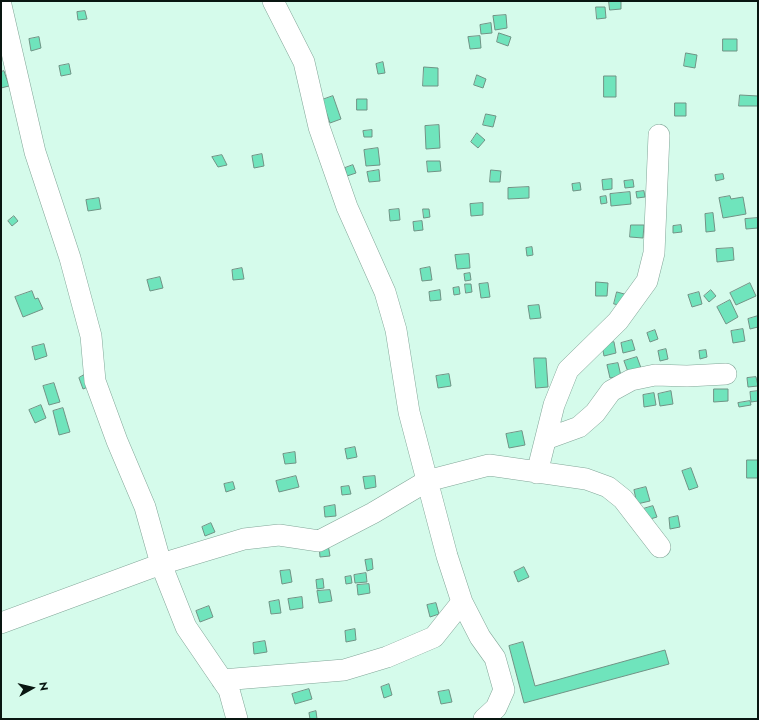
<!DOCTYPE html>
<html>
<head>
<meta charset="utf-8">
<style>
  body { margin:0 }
  #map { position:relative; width:759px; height:720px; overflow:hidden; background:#d5fbeb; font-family:Jost,sans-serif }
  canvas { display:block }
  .frame { position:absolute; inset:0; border:2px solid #091611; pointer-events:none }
  .north { position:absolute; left:12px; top:668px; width:40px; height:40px; -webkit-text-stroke:3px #d5fbeb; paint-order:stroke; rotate:82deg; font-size:11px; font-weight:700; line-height:16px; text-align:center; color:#091611 }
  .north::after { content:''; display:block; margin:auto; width:14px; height:18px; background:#091611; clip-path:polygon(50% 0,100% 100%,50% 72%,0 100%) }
</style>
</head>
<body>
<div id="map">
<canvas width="759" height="720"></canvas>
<div class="frame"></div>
<div class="north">N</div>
</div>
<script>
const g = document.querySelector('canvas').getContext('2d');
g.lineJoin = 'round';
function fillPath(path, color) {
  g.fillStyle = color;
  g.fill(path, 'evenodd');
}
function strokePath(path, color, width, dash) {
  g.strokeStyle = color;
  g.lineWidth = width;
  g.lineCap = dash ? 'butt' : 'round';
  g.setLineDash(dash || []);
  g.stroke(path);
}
const building = new Path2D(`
  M609 1H621V9L610 10Z
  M596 7H605L606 18 597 19Z
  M85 11 87 19 78 20 77 12Z
  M506 15 507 28 495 30 493 16Z
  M491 23 492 33 481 34 480 25Z
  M499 33 511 37 508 46 497 42Z
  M480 36 481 48 470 49 468 37Z
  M39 37 41 48 31 51 29 39Z
  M723 39H737V51H723Z
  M686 53 697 55 695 68 684 66Z
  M383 62 385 73 378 74 376 64Z
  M69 64 71 74 61 76 59 66Z
  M424 67 438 68V86H423Z
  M4 71 9 86 1 88V72Z
  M477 75 486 79 483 88 474 85Z
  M604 76H616V97H604Z
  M740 95 758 96V106H739Z
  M333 96 341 119 330 123 322 100Z
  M357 99H367V110H357Z
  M675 103H686V116H675Z
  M486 114 496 116 493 127 483 125Z
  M439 125 440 148 426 149 425 126Z
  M372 130V137H364L363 131Z
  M477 133 485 140 478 148 471 142Z
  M378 148 380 165 366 166 364 150Z
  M262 154 264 166 254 168 252 156Z
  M222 155 227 165 218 167 212 157Z
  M427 161H440L441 171 428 172Z
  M353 165 356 173 347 176 345 168Z
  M379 170 380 181 369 182 367 172Z
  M491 170 501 171 500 182H490Z
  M723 174 724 179 716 181 715 175Z
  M612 179V189L603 190 602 180Z
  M633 180 634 187 625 188 624 181Z
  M580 183 581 190 573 191 572 184Z
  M529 187V198L508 199V188Z
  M644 191 645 197 637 198 636 192Z
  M630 192 631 204 611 206 610 194Z
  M606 196 607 203 601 204 600 197Z
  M730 196 731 199 743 197 746 214 723 218 719 198Z
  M99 198 101 209 88 211 86 200Z
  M483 203V215L471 216 470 204Z
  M399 209 400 220 390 221 389 210Z
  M423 209H429L430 217 424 218Z
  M713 213 715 231 706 232 705 214Z
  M14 216 18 221 12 226 8 221Z
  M758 218V228L746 229 745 219Z
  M422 221 423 230 414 231 413 222Z
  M631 225H644L643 238 630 237Z
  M681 225 682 232 673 233V226Z
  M532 247 533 255 527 256 526 248Z
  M733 248 734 260 717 262 716 249Z
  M469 254 470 268 457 269 455 255Z
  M430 267 432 280 422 281 420 269Z
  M242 268 244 279 233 280 232 270Z
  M470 273 471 280 465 281 464 274Z
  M160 277 163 288 150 291 147 280Z
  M596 282 608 283 607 296H596Z
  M488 283 490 297 481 298 479 284Z
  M750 283 756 296 736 305 730 293Z
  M465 284H471L472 292 466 293Z
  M459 287 460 294 454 295 453 288Z
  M440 290 441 300 430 301 429 292Z
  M711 290 716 296 709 302 704 296Z
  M32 291 35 299 38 298 43 309 23 317 15 297Z
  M617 292 628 295 625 306 614 304Z
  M699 292 702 304 692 307 688 295Z
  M730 300 738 317 726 324 717 307Z
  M539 305 541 318 530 319 528 306Z
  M758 316V327L750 329 748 319Z
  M743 329 745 341 733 343 731 331Z
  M655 330 658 339 650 342 647 333Z
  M632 340 635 350 623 353 621 343Z
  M614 342 616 353 604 356 602 345Z
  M44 344 47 356 35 360 32 347Z
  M666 349 668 359 660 361 658 351Z
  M706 350 707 357 700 359 699 351Z
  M637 357 641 368 628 372 624 361Z
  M534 358H546L548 387 536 388Z
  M618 363 621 376 610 378 607 365Z
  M449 374 451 386 438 388 436 376Z
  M84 375 88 387 83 389 79 378Z
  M756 377 758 386 748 387 747 378Z
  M54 383 60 402 49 405 43 386Z
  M714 389H728V401L714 402Z
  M671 391 673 404 660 406 658 394Z
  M758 391V401L751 402 750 392Z
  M654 393 656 405 644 407 643 395Z
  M750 401 751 405 739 407 738 403Z
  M41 405 46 418 35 423 29 410Z
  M63 408 70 432 59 435 53 411Z
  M522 431 525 445 509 448 506 434Z
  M355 447 357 457 347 459 345 449Z
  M295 452 296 463 285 464 283 454Z
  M747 460H758V478H747Z
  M691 468 698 487 689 490 682 471Z
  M296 476 299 487 279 492 276 481Z
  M375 476 376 487 365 489 363 477Z
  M233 482 235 489 226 492 224 484Z
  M349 486 351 494 342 495 341 487Z
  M646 487 650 501 637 504 634 490Z
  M335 505 336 516 325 517 324 507Z
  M653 506 657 517 647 520 643 509Z
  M678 516 680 527 670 529 669 518Z
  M211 523 215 532 205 536 202 527Z
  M328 544 330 556 320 557 319 545Z
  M372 559 373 569 367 571 365 560Z
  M524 567 529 577 518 582 514 572Z
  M290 570 292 582 282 584 280 571Z
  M366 573 367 582 355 583 354 575Z
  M351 576 352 583 346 584 345 577Z
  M323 579 324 588 317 589 316 580Z
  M369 584 370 593 358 595 357 585Z
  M330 590 332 601 319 603 317 591Z
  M302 597 303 608 290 610 288 599Z
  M279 600 281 613 271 614 269 602Z
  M436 603 439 614 430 617 427 605Z
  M209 606 213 617 200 622 196 611Z
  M355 629 356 640 346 642 345 631Z
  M265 641 267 652 254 654 253 643Z
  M523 642 535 686 665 650 669 664 524 703 509 646Z
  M389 684 392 695 384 698 381 687Z
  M309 689 312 699 295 704 292 694Z
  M449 690 452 702 441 704 438 692Z
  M316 711 317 719H310L309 713Z`);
fillPath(building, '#6fe4bc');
strokePath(building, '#709385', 1);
const minor = new Path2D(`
  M273 1 304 62 319 127 347 207 385 292 396 330 409 412 447 556 462 602 480 637 495 658 504 690 496 708 484 719
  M1 5 35 152 70 258 91 336 95 381 117 441 145 507 161 564 186 627 229 690 237 719
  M546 439 579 427 595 413 611 391 631 380 655 375 687 376 726 374
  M537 473 554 405 568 370 618 321 647 281 654 253 659 135
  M1 623 161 564 244 539 279 535 319 541 373 513 427 481 489 465 586 479 608 487 623 499 660 547
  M222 680 344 670 387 657 434 637 462 602`);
strokePath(minor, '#82a698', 22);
strokePath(minor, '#fff', 21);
</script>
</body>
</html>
